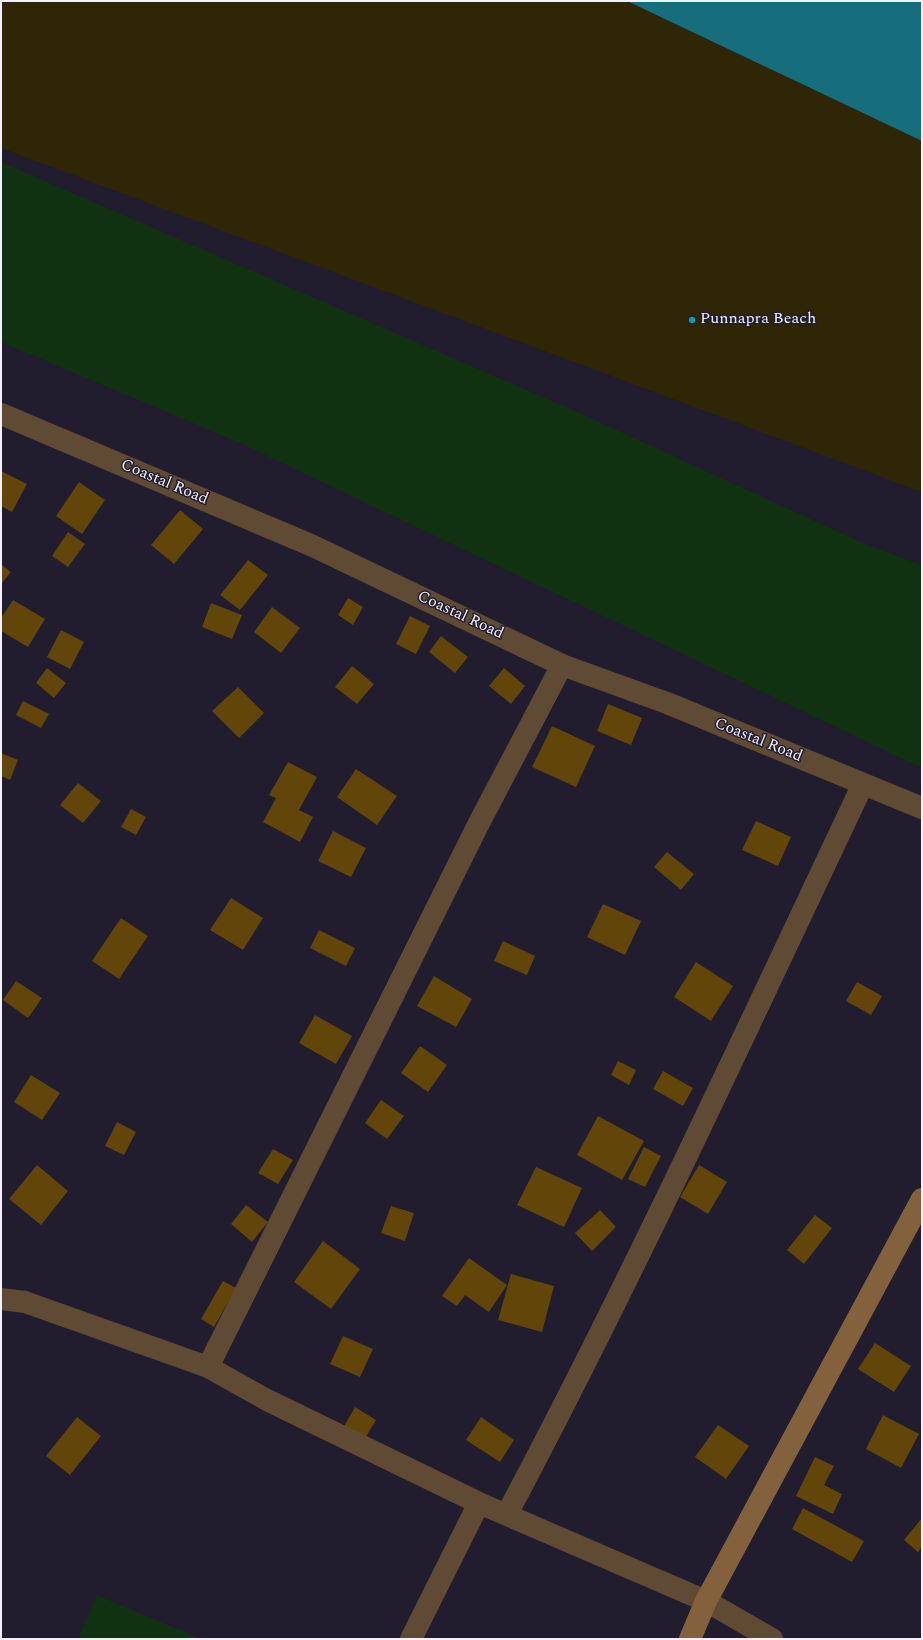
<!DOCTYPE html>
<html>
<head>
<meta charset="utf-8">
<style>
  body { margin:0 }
  #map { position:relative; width:923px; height:1640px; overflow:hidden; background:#211c2e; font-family:Spectral,serif }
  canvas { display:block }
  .frame { position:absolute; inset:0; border:2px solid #f4f1fe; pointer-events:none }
</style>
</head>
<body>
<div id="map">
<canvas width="923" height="1640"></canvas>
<div class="frame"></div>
</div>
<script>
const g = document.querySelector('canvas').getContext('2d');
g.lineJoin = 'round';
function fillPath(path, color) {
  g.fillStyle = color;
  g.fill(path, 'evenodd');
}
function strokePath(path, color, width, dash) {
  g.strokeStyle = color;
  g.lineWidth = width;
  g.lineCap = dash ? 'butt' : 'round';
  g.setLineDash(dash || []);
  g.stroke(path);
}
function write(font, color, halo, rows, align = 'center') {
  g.font = font + ' Spectral,serif';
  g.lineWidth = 3;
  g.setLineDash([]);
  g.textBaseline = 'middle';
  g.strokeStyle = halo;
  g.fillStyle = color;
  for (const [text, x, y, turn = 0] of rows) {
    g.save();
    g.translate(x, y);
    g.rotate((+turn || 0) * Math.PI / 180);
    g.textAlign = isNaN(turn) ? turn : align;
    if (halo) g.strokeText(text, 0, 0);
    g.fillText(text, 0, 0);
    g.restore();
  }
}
fillPath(new Path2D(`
  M1 162 575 411 867 545 922 565V768L240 443 1 342Z
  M97 1595 201 1639H78Z`), '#113210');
fillPath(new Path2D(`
  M1 1H627L922 141V492L1 148Z`), '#2e2605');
fillPath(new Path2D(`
  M627 1H922V141Z`), '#166e7d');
fillPath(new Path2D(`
  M1 471 27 484 12 512 1 506Z
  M79 482 105 500 82 534 56 516Z
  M180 510 203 529 174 564 151 545Z
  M68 532 85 544 68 567 52 556Z
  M248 560 268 575 240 610 220 595Z
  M1 564 11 572 1 584Z
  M348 598 363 607 353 625 338 615Z
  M13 600 45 619 28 647 1 631V618Z
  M211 603 242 615 232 639 202 627Z
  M272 607 300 628 281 653 254 632Z
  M410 616 430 626 416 654 396 644Z
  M61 630 84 642 70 669 47 657Z
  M441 636 468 657 455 673 429 652Z
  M352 666 374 684 357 704 335 687Z
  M47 668 66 683 54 698 36 683Z
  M504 668 525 686 511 704 489 686Z
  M238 687 264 713 239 738 212 711Z
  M23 701 49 714 41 728 16 715Z
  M608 704 642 718 631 745 597 731Z
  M552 726 595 746 576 787 532 767Z
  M1 753 18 760 10 780 1 776Z
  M288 762 317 777 299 810 313 817 300 842 263 822 276 798 269 795Z
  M356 769 397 796 377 825 337 797Z
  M78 783 101 801 83 823 60 805Z
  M131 809 146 817 136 835 121 827Z
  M756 821 791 837 778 866 742 850Z
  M333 831 366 848 351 877 318 861Z
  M667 852 694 874 681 890 654 867Z
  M231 898 263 918 243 950 210 930Z
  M603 904 641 921 625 955 587 937Z
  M121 918 148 936 119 979 92 961Z
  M319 930 355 948 346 966 310 948Z
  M503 941 535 956 527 975 494 961Z
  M696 962 733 986 711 1021 674 997Z
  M434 976 472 999 456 1027 417 1006Z
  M16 981 42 998 28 1018 3 1000Z
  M857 982 882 996 871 1015 846 1001Z
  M315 1015 352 1036 336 1064 299 1043Z
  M420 1046 447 1065 428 1092 401 1073Z
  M618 1061 636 1070 629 1085 611 1075Z
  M663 1071 693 1088 683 1106 653 1089Z
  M31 1075 60 1093 42 1120 14 1102Z
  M381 1100 404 1116 387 1139 365 1123Z
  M598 1116 644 1141 622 1180 577 1155Z
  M117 1122 136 1132 124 1155 105 1146Z
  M644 1147 661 1156 645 1187 628 1179Z
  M273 1149 293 1160 278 1184 258 1173Z
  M37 1165 68 1191 41 1225 9 1199Z
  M699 1165 727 1182 708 1214 680 1197Z
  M536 1167 582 1188 564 1227 517 1205Z
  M246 1205 268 1222 252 1242 231 1224Z
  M391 1206 414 1213 405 1241 381 1233Z
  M600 1210 616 1227 592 1251 575 1233Z
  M815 1215 832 1228 804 1264 787 1250Z
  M323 1241 360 1269 331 1309 294 1282Z
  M469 1258 507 1285 489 1312 465 1295 457 1306 442 1296Z
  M511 1274 554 1286 542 1332 498 1320Z
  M223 1281 236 1288 214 1327 201 1319Z
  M343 1336 373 1349 360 1377 330 1364Z
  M875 1343 911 1366 894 1392 858 1369Z
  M355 1407 376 1420 364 1440 343 1428Z
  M883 1415 919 1434 901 1468 866 1449Z
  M77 1417 101 1436 70 1475 46 1456Z
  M481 1417 514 1440 500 1462 466 1440Z
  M718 1425 749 1446 726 1479 695 1457Z
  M815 1457 834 1466 824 1485 842 1494 833 1514 796 1496Z
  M803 1508 864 1541 852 1562 792 1529Z
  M922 1518V1547L918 1552 904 1540Z`), '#614509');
strokePath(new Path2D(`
  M1 1299 25 1302 208 1367 267 1400 479 1503 706 1601 772 1639
  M208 1367 479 823 562 665
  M507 1514C634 1275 747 1029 863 784
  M411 1639 479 1503`), '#5f4a33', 22);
strokePath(new Path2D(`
  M1 414 313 546 562 665 667 703 922 808`), '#5f4a33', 22);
strokePath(new Path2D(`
  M690 1639 706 1601 922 1199`), '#83613c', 22);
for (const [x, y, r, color] of [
  [692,320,4,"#0f9aa8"]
]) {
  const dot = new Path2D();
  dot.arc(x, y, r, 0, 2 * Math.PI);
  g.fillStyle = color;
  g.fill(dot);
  strokePath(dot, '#211c2e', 1.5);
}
write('16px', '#f4f1fe', '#211c2e', [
  ["Punnapra Beach",700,320]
], 'left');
write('16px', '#f4f1fe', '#211c2e', [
  ["Coastal Road",164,483,23],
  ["Coastal Road",460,616,25],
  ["Coastal Road",758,741,22]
]);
</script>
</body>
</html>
